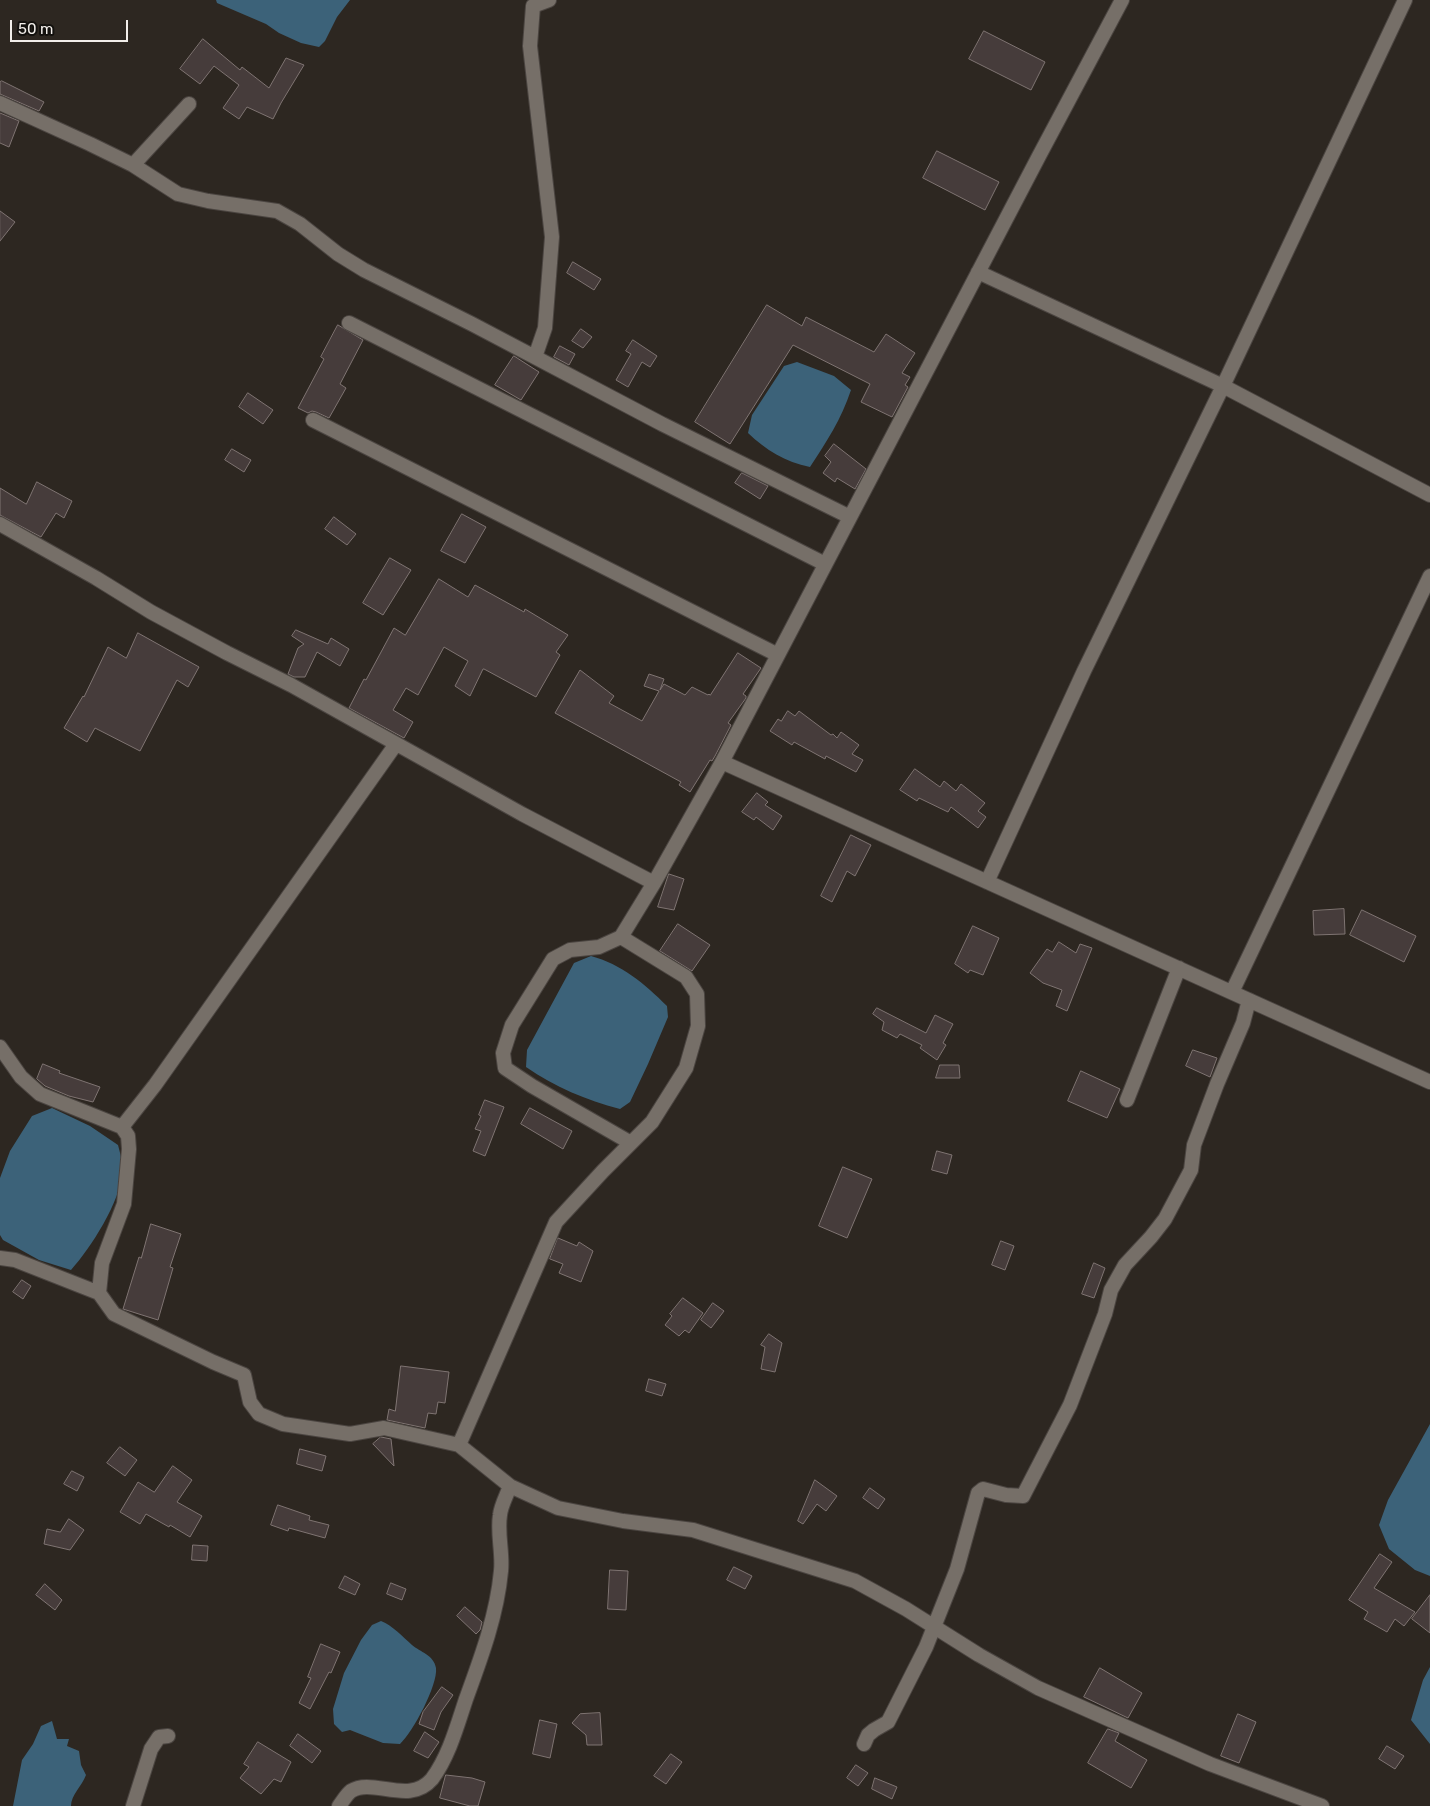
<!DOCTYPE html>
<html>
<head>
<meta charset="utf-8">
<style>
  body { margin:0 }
  #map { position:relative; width:1430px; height:1806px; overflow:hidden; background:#2d2721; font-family:Rubik,sans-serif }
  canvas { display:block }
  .scale { position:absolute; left:10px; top:20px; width:118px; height:22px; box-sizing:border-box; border:2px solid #f2eeea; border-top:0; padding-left:6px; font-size:15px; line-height:18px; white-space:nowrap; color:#f2eeea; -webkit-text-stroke:4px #13110e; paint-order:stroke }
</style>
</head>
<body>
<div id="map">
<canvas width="1430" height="1806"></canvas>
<div class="scale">50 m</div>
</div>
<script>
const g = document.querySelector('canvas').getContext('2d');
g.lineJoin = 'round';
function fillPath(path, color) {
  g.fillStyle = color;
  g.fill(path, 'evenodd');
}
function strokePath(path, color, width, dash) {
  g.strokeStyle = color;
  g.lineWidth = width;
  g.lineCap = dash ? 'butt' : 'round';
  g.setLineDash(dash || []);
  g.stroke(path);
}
fillPath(new Path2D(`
  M216 0H350L337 17 325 41 319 47 301 43 279 33 266 24 217 3Z
  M797 362 834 376 851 390C841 420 827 441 810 467 785 462 766 450 748 433L752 415 784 366Z
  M591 956C621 964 645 984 667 1006L668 1017 648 1064 630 1102 620 1109C586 1100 555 1087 526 1067L527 1050 574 963Z
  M52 1108 90 1126 118 1145C120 1153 123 1163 123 1171 120 1202 91 1248 71 1270L39 1260 3 1240 0 1235V1178L10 1151 32 1116Z
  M1430 1424V1576L1415 1570 1389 1549 1379 1525 1388 1500Z
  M381 1621C393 1626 402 1636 412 1645 420 1652 434 1655 436 1668 438 1685 413 1732 400 1744L383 1743 350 1730 342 1732 334 1724 333 1709 344 1673 361 1640 372 1625Z
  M1430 1667V1744L1411 1720 1423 1680Z
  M52 1721 57 1739H69L67 1746 79 1751 81 1765 86 1775C82 1786 71 1795 71 1806H13L22 1760 33 1744 41 1726Z`), '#3c6279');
const building = new Path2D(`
  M984 31 1045 62 1031 90 969 59Z
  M203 39 240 70 242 67 269 88 286 58 304 65 281 103 273 119 247 107 239 119 223 108 239 85 214 66 200 84 180 69Z
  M2 81 44 102 39 111 0 94V82Z
  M0 113 19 121 9 147 0 143Z
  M937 151 999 182 985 210 923 178Z
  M0 211 15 222 0 241Z
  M573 262 601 279 594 290 567 273Z
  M767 305 802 326 806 317 874 352 886 334 915 353 902 373 910 377 905 385 908 387 892 417 861 402 870 384 793 345 730 444 695 422Z
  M338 325 363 340 340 384 346 388 329 418 316 412 312 411 308 413 298 408 324 359 321 357Z
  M581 329 592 337 583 348 572 341Z
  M633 340 657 356 650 367 642 362 628 387 616 380 631 354 626 351Z
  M560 346 575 354 569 365 554 357Z
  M514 356 539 372 521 400 495 385Z
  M248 393 273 410 263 424 239 407Z
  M834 444 866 469 855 489 837 478 835 482 823 473 831 462 825 456Z
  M232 449 251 460 244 472 225 460Z
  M742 473 768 486 760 499 735 483Z
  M37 482 72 501 64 518 56 513 41 537 0 515V488L26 504Z
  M462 514 486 527 465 563 441 551Z
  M334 517 356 534 347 545 325 529Z
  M390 558 411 570 383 615 363 603Z
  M439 579 468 597 475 585 524 612 525 609 568 635 556 652 560 655 536 697 484 669H483L470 696 455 686 468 661 444 647 418 695 406 688 393 710 413 722 404 738 349 708 364 679 366 680 394 628 405 635Z
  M296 630 328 644 331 638 349 649 340 666 317 652 305 677H294L288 674 298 648 304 644 292 636Z
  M138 633 199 667 188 687 177 680 140 751 95 728 87 742 64 728 83 696 84 697 108 647 126 658Z
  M738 653 761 668 743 694 746 696V698L728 723 731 725 715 756 712 761 710 760 690 792 679 785 681 782 555 713 580 670 614 696 609 703 642 721 659 691 644 686 649 674 664 679 660 690 664 684 685 695 692 687 708 695 709 694 710 695Z
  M788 711 795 716 799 711 831 735 833 734 837 738 841 732 859 745 852 754 863 760 856 772 826 756 825 759 794 742 792 745 770 731 778 719 781 721Z
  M915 769 940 787 944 781 956 791 961 784 985 803 978 811 986 817 978 828 951 807 948 812 919 798 917 801 900 790Z
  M757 793 768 802 765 805 782 816 773 830 756 817 754 820 742 812Z
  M851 835 871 845 855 876 847 871 832 902 821 896Z
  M669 874 684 879 674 910 658 907Z
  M1344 909 1345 934 1314 935 1313 911Z
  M1362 910 1416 936 1404 962 1350 935Z
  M678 924 710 945 692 971 660 951Z
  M973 926 999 938 983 975 970 970 968 973 955 964Z
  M1059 942 1076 953 1080 944 1092 948 1067 1011 1056 1006 1062 990 1043 983 1030 973 1047 949 1052 952Z
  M877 1008 926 1033 935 1015 953 1024 943 1043 946 1045 937 1060 920 1048 922 1045 900 1034 897 1038 882 1030 884 1022 873 1014Z
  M1193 1050 1217 1058 1210 1077 1186 1066Z
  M43 1064 60 1071 59 1073 100 1087 93 1102 69 1096 45 1086 37 1079Z
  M940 1065H959L960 1078H936Z
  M1081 1071 1120 1089 1107 1118 1068 1101Z
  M485 1100 504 1107 485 1156 473 1151 481 1131 475 1129 481 1116 479 1115Z
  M530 1108 572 1131 563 1149 521 1124Z
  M937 1151 952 1155 947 1174 932 1170Z
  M843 1167 872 1179 847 1238 819 1226Z
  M151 1224 181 1234 170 1267 173 1268 158 1320 123 1309 139 1257 141 1258Z
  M558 1238 577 1246 579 1242 593 1251 581 1282 559 1273 563 1264 550 1259Z
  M1001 1241 1014 1246 1005 1270 992 1265Z
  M1094 1263 1105 1268 1094 1298 1082 1294Z
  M22 1280 31 1286 23 1299 13 1292Z
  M683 1298 703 1313 689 1333 685 1330 679 1336 665 1325 672 1316 670 1314Z
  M713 1303 724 1311 711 1328 701 1320Z
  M769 1334 782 1343 775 1372 761 1369 765 1347 761 1345Z
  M401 1366 449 1372 445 1403 438 1402 436 1414 428 1413 425 1428 387 1420 389 1409 395 1411Z
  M649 1379 666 1384 662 1396 646 1391Z
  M381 1437 391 1439 394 1466 373 1444Z
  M120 1447 137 1460 125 1476 107 1463Z
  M300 1449 326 1456 322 1471 297 1464Z
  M173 1466 192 1480 177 1502 202 1516 190 1537 170 1525 169 1527 146 1514 140 1524 120 1512 138 1482 154 1492Z
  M72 1471 84 1477 77 1491 64 1484Z
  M815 1480 837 1496 826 1511 817 1504 803 1524 798 1521Z
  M870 1488 885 1499 878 1509 863 1498Z
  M278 1505 310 1516 309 1520 329 1525 325 1538 289 1528 288 1531 271 1525Z
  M69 1519 84 1530 70 1550 44 1544 47 1529 60 1532Z
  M193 1545 208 1546 207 1561 192 1560Z
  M1380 1554 1392 1562 1374 1588 1415 1612 1404 1626 1395 1619 1387 1632 1364 1619 1368 1612 1349 1600Z
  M734 1567 752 1576 745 1589 727 1580Z
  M610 1570 628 1571 626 1610 608 1609Z
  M345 1576 360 1584 355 1595 339 1588Z
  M391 1583 406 1589 402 1600 387 1594Z
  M45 1584 62 1600 55 1610 36 1595Z
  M1430 1595V1633L1412 1619Z
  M465 1607 482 1622 480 1630 476 1634 457 1616Z
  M321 1644 340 1652 331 1673 329 1672 310 1709 299 1703 311 1678 308 1677Z
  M1100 1668 1142 1693 1128 1718 1084 1697Z
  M442 1687 453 1695 441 1712 434 1730 419 1724 423 1712Z
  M600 1713 602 1745H587L586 1735 572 1723 580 1714Z
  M1238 1714 1256 1722 1239 1763 1221 1756Z
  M540 1720 557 1724 550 1758 533 1754Z
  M1108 1729 1119 1733 1115 1741 1147 1760 1131 1788 1088 1763Z
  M425 1732 439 1742 428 1758 414 1751Z
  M298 1734 321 1751 312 1763 290 1746Z
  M258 1742 291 1762 281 1782 274 1779 261 1794 240 1778 249 1767 244 1764Z
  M1387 1746 1404 1756 1395 1769 1379 1759Z
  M671 1754 682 1762 666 1784 654 1776Z
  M856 1765 868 1773 858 1786 847 1778Z
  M446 1775 472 1778 485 1782 478 1806H470L440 1798Z
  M875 1778 897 1787 892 1799 872 1789Z`);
fillPath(building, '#463c3b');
strokePath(building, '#7f7472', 1);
const street = new Path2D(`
  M0 103 90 144 133 165 178 194 208 201 277 211 300 224 338 254 364 270 472 324 662 424 850 517
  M133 165 189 104
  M978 272 1223 386 1430 495
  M349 323 825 564
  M535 357 545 328 552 237 530 46 533 6 549 0
  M313 420 778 655
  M0 524 96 578 151 612 227 653 291 685 522 814 654 883 722 762 1430 1082
  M722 762 1039 156 1122 0
  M987 882 1084 671 1223 386 1405 0
  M621 937 599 947 570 950 553 959 512 1025 503 1053 505 1068 532 1086 631 1143
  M1232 992 1430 576
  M0 1047 21 1077 40 1094 122 1127 128 1136 129 1149 124 1204 102 1263 99 1293 114 1314 213 1362 244 1375 250 1402 259 1414 283 1424 350 1434 384 1428 459 1445 510 1486 558 1508 623 1521 693 1530 855 1581 906 1609 979 1655 1038 1688 1210 1764 1322 1806
  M1127 1100 1179 968
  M122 1127 155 1085 396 744
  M0 1258 15 1260 99 1293
  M459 1445 556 1222 603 1171 652 1122 686 1068 698 1026 697 994 686 977 621 937 654 883
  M864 1744 868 1735 874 1730 888 1722 926 1647 957 1569 978 1493 983 1489 1006 1495 1023 1496 1070 1405 1105 1314 1111 1290 1125 1265 1151 1237 1165 1219 1191 1170 1194 1145 1217 1084 1243 1023 1249 1000
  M133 1806 151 1749 159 1737 168 1736
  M339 1806C343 1801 346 1795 351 1791 373 1777 409 1806 432 1779 449 1756 457 1726 466 1699 481 1658 497 1615 501 1571 503 1553 497 1534 500 1515 501 1505 507 1495 510 1486`);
strokePath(street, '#4b4541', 16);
strokePath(street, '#766f68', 14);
</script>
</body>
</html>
